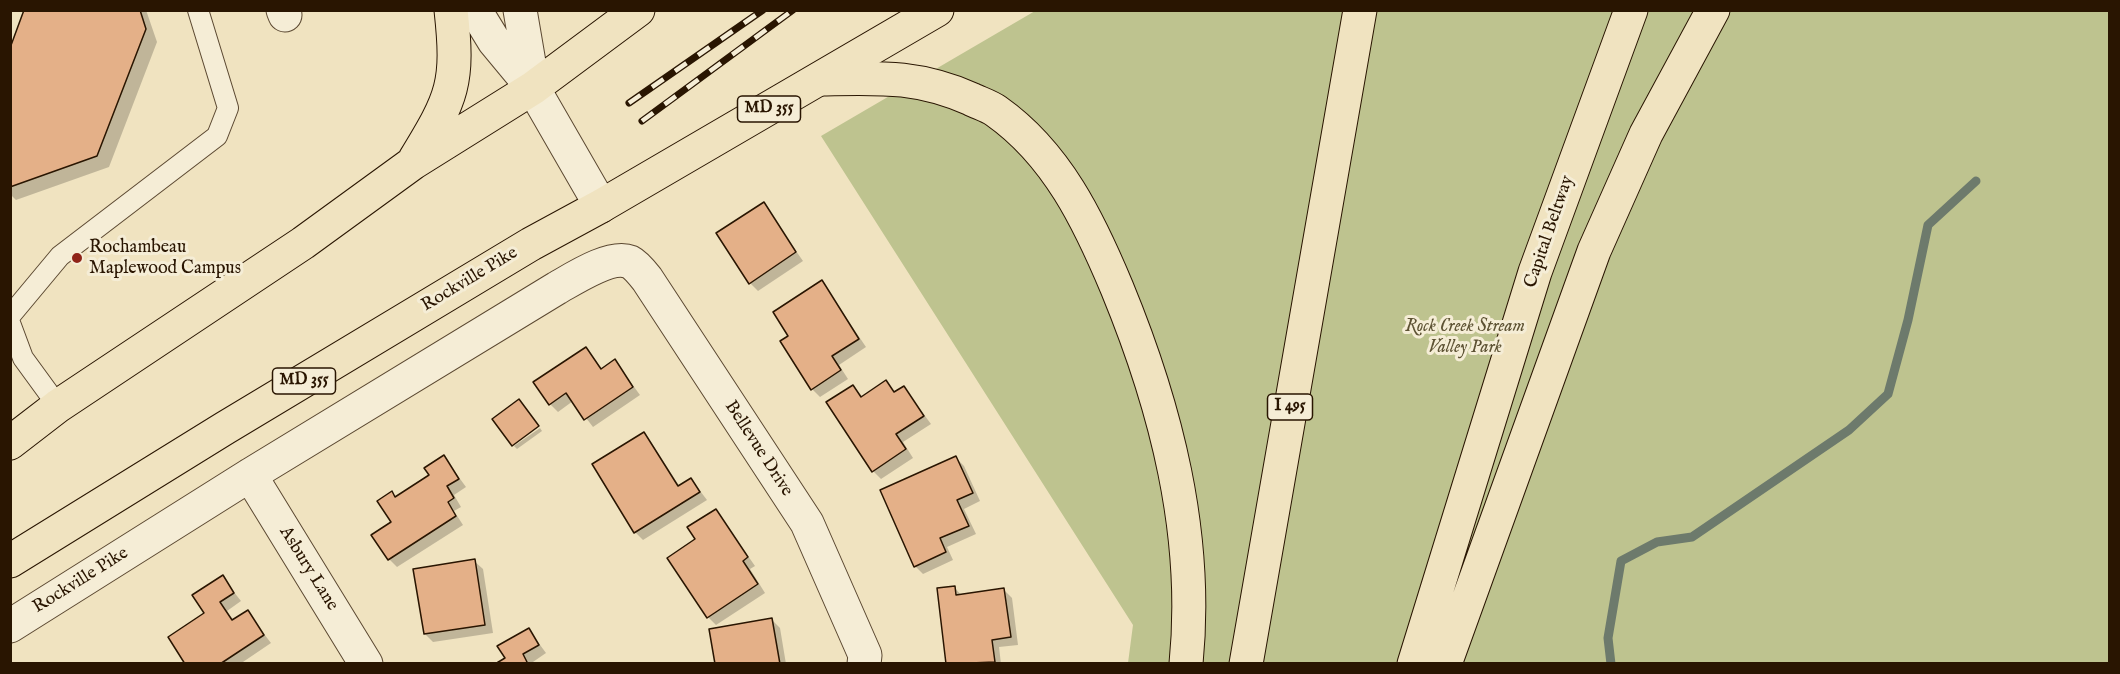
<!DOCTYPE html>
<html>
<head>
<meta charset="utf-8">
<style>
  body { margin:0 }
  #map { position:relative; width:2120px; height:674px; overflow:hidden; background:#f0e3c0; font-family:"IM FELL English",serif }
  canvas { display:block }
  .frame { position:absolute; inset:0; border:12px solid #291501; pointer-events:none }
</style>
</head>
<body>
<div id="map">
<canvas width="2120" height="674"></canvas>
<div class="frame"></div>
</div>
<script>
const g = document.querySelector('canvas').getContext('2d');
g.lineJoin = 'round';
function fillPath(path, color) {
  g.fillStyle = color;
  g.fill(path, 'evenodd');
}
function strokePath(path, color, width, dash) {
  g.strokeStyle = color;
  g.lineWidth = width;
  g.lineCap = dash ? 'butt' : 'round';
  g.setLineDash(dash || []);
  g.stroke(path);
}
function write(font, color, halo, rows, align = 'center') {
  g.font = font + ' "IM FELL English",serif';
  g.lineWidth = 6;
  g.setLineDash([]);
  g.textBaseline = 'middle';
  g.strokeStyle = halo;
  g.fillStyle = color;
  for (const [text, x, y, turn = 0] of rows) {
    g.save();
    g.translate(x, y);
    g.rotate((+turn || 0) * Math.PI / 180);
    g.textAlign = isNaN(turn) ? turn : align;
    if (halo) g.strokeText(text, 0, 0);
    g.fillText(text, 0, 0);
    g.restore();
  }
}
fillPath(new Path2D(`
  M1035 11H2109V663H1128L1133 625 821 136Z`), '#bec38f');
fillPath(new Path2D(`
  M26 10H146L157 42 109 167 16 200 10 194V53Z
  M763 204 803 261 758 291 750 283Z
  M822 282 866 347 839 365 848 379 820 397 812 389 790 336Z
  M586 348 602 369 615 361 640 395 593 427 573 401 558 412 550 404Z
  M886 382 896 393 904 388 931 424 903 442 913 458 881 479 873 471 853 387 863 397Z
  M540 428 542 431 517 449 514 446Z
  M643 434 651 442 680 487 691 479 707 500 643 540 635 532Z
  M444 457 466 487 454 495 461 507 454 511 463 525 397 567 389 559 393 523 392 493 396 498 431 475Z
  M956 458 964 466 980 501 964 509 976 534 947 547 953 560 923 574 915 566Z
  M716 510 755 566 750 569 765 593 716 625 708 617 697 540Z
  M474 561 483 569 493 633 433 642 425 634Z
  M222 577 241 601 227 611 234 621 247 612 271 643 240 664H187Z
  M954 587 962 596 1004 590 1012 598 1018 645 999 647 1001 664H947Z
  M772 620 780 628 786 664H716Z
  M529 630 546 653 530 664H498L507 658Z`), '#0003');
strokePath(new Path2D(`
  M1611 664 1608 638 1621 561 1657 542 1692 537 1849 430 1888 394 1908 320 1928 225 1976 181`), '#6d7a6c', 9);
const building = new Path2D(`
  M24 10H140L146 29 97 156 10 187V48Z
  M764 202 796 252 749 284 716 233Z
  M822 280 859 339 832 356 841 370 811 390 780 341 788 336 773 312Z
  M586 347 601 369 615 359 633 387 584 420 566 393 549 405 533 382Z
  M886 380 894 392 904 386 924 416 896 434 906 449 872 472 826 402 853 385 861 397Z
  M519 399 539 426 512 446 492 419Z
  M644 432 678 486 691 478 700 492 634 533 592 464Z
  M444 455 459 479 447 486 454 498 448 502 456 516 388 560 371 535 391 522 377 501 392 491 395 497 429 475 424 468Z
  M956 456 973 493 957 500 969 526 940 538 946 552 914 567 880 490Z
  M716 509 748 557 743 561 758 584 707 618 667 558 695 539 687 527Z
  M475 559 485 625 424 634 413 569Z
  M223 575 234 593 220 602 232 620 248 610 264 635 220 664H185L168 637 204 613 192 595Z
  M955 586 956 595 1004 588 1011 637 992 640 995 662 946 664 937 588Z
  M772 618 780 664H715L709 629Z
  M529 628 539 645 523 654 528 664H495L505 658 497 646Z`);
fillPath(building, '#e4b088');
strokePath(building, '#291501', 1.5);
const service = new Path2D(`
  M10 316 60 256 217 136 228 108 198 10
  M10 323 23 358 58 406`);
const minor = new Path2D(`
  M283 10 285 15
  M250 475 366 664
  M10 626 250 475 557 288C573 279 611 254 630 262 636 265 643 274 647 279L807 523 865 655 864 664`);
const tertiary = new Path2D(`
  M475 10 494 41 533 88 601 206
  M520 10 533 86`);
const primary = new Path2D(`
  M415 159C453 97 459 83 451 10
  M10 443 58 406 303 243 413 163 533 88 638 10
  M10 561 225 428 531 244 601 206 937 10`);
const motorway = new Path2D(`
  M820 79C879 78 916 75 971 99 979 103 989 106 996 111 1057 154 1089 221 1117 288 1166 407 1199 534 1186 664
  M1246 664 1360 10
  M1414 664 1535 272 1631 10
  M1445 664 1594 251 1646 134 1713 10`);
strokePath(service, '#5b4831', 22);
strokePath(minor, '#5b4831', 35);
strokePath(tertiary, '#5b4831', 35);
strokePath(primary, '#291501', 35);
strokePath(motorway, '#291501', 35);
strokePath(service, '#f5edd6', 20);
strokePath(minor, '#f5edd6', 33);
strokePath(tertiary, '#f5edd6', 33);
strokePath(primary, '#f0e3c0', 33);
strokePath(motorway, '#f0e3c0', 33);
const rail = new Path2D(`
  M629 103 763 10
  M642 121 793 10`);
strokePath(rail, '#291501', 7);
strokePath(rail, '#f5edd6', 4.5, [14]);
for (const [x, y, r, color] of [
  [77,258,6,"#8f2418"]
]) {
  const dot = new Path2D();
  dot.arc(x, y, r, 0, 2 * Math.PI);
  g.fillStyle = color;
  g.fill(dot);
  strokePath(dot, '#f5edd6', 2);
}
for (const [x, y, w] of [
  [769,109,63],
  [304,381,63],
  [1290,407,45]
]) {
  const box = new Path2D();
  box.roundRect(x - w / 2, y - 13, w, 26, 4.5);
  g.fillStyle = '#f5edd6';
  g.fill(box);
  strokePath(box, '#291501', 1.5);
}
write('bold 16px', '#291501', null, [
  ["MD 355",769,109],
  ["MD 355",304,381],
  ["I 495",1290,407]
]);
write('18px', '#291501', '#f5edd6', [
  ["Capital Beltway",1550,232,-71],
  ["Rockville Pike",470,280,-31],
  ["Bellevue Drive",758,449,57],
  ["Asbury Lane",308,569,58],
  ["Rockville Pike",81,581,-32]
]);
write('18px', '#291501', '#f5edd6', [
  ["Rochambeau",89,248],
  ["Maplewood Campus",89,269]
], 'left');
write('italic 18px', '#5d5233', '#f5edd6', [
  ["Rock Creek Stream",1465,327],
  ["Valley Park",1465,348]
]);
</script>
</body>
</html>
